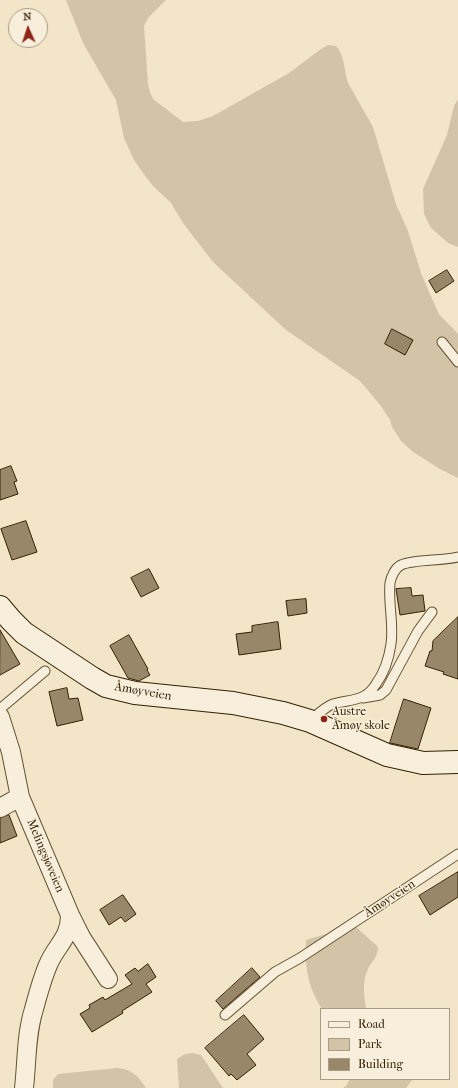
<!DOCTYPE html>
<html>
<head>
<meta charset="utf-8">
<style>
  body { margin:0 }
  #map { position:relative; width:458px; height:1088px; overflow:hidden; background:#f3e6c8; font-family:"IM FELL French Canon",serif }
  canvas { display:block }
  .legend { position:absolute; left:320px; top:1008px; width:130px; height:72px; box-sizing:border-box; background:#f7efdb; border:1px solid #a99c85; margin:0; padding:5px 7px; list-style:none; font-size:12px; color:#352003 }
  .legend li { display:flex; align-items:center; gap:8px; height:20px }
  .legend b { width:20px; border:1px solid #a99c85 }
  .north { position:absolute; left:8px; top:8px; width:40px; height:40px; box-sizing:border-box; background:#f7efdb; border:1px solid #a99c85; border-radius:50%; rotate:357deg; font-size:11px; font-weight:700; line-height:16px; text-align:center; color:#352003 }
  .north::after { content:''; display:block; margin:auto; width:14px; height:18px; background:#8f2418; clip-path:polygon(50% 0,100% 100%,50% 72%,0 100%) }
</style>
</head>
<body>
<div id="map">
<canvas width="458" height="1088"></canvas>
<ul class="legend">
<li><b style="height:5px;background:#f7efdb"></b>Road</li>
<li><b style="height:11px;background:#d3c4a7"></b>Park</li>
<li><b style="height:11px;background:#988769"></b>Building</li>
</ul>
<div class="north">N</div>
</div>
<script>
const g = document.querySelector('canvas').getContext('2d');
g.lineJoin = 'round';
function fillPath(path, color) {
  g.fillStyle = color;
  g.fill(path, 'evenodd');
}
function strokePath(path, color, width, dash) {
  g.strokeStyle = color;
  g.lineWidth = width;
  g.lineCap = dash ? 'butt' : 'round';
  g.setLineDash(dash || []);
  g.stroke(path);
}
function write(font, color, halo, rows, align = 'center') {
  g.font = font + ' "IM FELL French Canon",serif';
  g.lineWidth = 3;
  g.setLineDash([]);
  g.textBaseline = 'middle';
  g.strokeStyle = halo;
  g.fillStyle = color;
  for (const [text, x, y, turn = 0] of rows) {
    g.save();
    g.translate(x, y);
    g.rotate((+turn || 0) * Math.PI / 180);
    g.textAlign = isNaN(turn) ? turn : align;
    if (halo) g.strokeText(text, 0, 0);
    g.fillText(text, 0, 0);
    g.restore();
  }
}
fillPath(new Path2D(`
  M66 0H166L148 18 144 26 148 84 150 92 153 99 183 122 198 121 213 116 289 73 321 49 328 45 336 46C345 55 344 71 348 83L373 127 396 204 408 231 421 273 430 294 439 314 458 334V478L440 469 413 452 401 441 392 427 390 420 381 406 360 381 286 330 213 262 183 223 171 203 153 186 143 173 134 160 124 138 116 100 83 43Z
  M458 99V247L448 243 431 228 424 214 423 189 447 135 454 106Z
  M350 919 356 927 378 947C377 960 373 959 368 969 362 981 364 996 366 1009H322C307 985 305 968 306 940L326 934Z
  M193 1053 201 1055 223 1088H179L177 1059 185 1054Z
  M117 1068C132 1069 138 1076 146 1088H53V1080L58 1074Z
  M350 1079H413L406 1088H343L346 1086Z`), '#d3c4a7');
const building = new Path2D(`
  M447 270 454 281 436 293 429 281Z
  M392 329 413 340 405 355 385 344Z
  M11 466 17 481 14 482 18 494 0 500V470Z
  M26 521 37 552 12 560 1 529Z
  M149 569 159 588 141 597 131 578Z
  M411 588 412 596 423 595 425 611 400 615 396 589Z
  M306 599 307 613 288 616 286 601Z
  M458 617V679L443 674 444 672 425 666 430 651H432L433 641Z
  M278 622 281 649 239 655 236 634 252 632V626Z
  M0 630 20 664 0 675Z
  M129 635 148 669 147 670 150 675 139 681 128 678 110 646Z
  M67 688 69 699 78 698 83 720 57 726 49 692Z
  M404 699 431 708 418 749 390 743Z
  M9 815 17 836 0 843V818Z
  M458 872V897L430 915 419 896Z
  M123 895 136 914 125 922 121 917 109 925 100 910Z
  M148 964 156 977 146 984 152 992 122 1011 123 1013 92 1032 80 1014 90 1008 89 1005 103 997 105 1000 132 984 125 975 135 968 138 971Z
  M252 968 260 977 223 1009 216 1001Z
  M244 1015 264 1039 247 1054 256 1065 237 1080 231 1074 229 1076 205 1048Z`);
fillPath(building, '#988769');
strokePath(building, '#352003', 1);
const lane = new Path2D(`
  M442 342 458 362
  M363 698 380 695 386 690 418 631 432 612
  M0 709 45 671
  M311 720C318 714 325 707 333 704 351 699 365 702 376 684 384 673 389 658 391 644 394 624 388 604 390 583 391 577 395 568 401 565 413 559 442 561 458 557
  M225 1015 275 972 300 958 458 854`);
const street = new Path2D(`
  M0 717 11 752 20 797 70 915 81 937 108 979
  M0 808 20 797
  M24 1088C27 1062 26 1034 34 1009 38 994 42 979 48 965 56 945 70 939 70 915`);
const secondary = new Path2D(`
  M0 607 11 620 24 633 92 678 106 686 135 693 233 703 283 713 310 721 387 755 423 763 458 762`);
strokePath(lane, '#645234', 11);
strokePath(street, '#645234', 20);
strokePath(secondary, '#352003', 24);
strokePath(lane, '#f7efdb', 9);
strokePath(street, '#f7efdb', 18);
strokePath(secondary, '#f7efdb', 22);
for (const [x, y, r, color] of [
  [324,719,4,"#8f2418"]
]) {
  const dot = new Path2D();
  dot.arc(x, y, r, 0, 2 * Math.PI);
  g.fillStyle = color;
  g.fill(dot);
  strokePath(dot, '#f7efdb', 1.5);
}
write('12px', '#352003', '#f7efdb', [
  ["Åmøyveien",143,692,10],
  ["Melingsjøveien",45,856,67],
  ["Åmøyveien",390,899,-33]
]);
write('12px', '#352003', '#f7efdb', [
  ["Austre",332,712],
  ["Åmøy skole",332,726]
], 'left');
</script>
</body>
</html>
